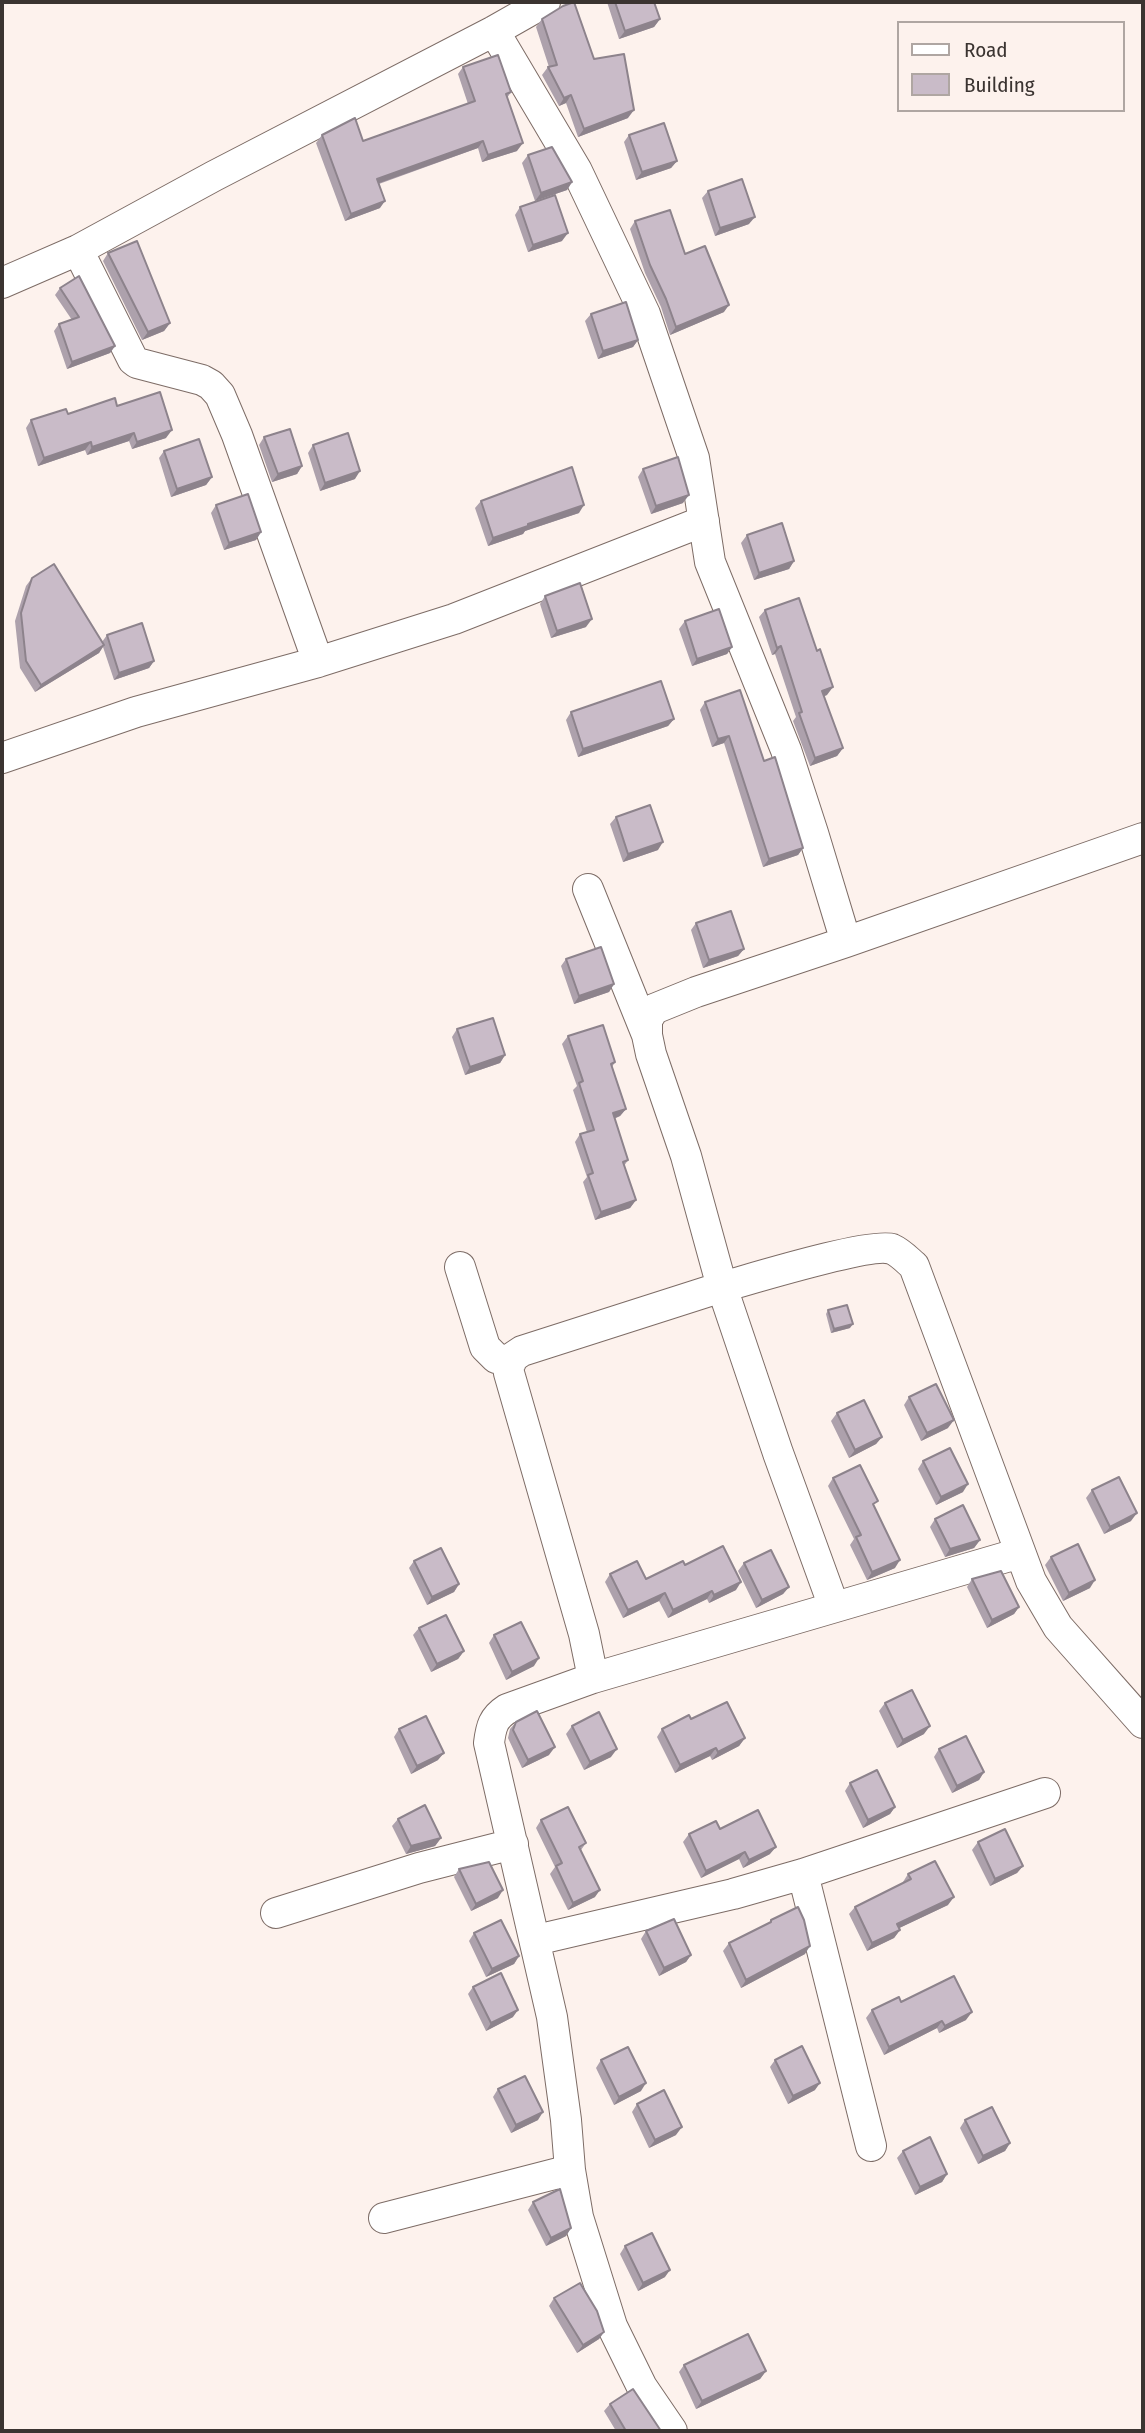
<!DOCTYPE html>
<html>
<head>
<meta charset="utf-8">
<style>
  body { margin:0 }
  #map { position:relative; width:1145px; height:2433px; overflow:hidden; background:#fdf2ed; font-family:"Fira Sans Condensed",sans-serif }
  canvas { display:block }
  .frame { position:absolute; inset:0; border:4px solid #3b3431; pointer-events:none }
  .legend { position:absolute; left:897px; top:21px; width:228px; height:91px; box-sizing:border-box; background:#fdf2ed; border:2px solid #afa6a2; margin:0; padding:9px 12px; list-style:none; font-size:21px; color:#3b3431 }
  .legend li { display:flex; align-items:center; gap:14px; height:35px }
  .legend b { width:35px; border:2px solid #afa6a2 }
</style>
</head>
<body>
<div id="map">
<canvas width="1145" height="2433"></canvas>
<div class="frame"></div>
<ul class="legend">
<li><b style="height:9px;background:#fff"></b>Road</li>
<li><b style="height:19px;background:#c9bbc8"></b>Building</li>
</ul>
</div>
<script>
const g = document.querySelector('canvas').getContext('2d');
g.lineJoin = 'round';
function strokePath(path, color, width, dash) {
  g.strokeStyle = color;
  g.lineWidth = width;
  g.lineCap = dash ? 'butt' : 'round';
  g.setLineDash(dash || []);
  g.stroke(path);
}
function fillPath(path, color) {
  g.fillStyle = color;
  g.fill(path, 'evenodd');
}
const minor = new Path2D(`
  M494 31 577 171 645 314 694 458 710 562 786 750 813 833 846 942
  M78 250 133 360 137 363 202 380 211 385 220 395 237 435 318 662
  M2 283 78 250 214 176 494 31 545 2
  M2 758 136 712 318 662 454 619 704 521
  M588 889 647 1035
  M460 1267 485 1347 496 1358 511 1362
  M834 1607 778 1453 722 1287C751 1279 871 1242 892 1249 901 1253 907 1260 914 1266L1031 1581 1058 1627 1143 1723
  M593 1678 1020 1553
  M803 1874 871 2146
  M276 1913 419 1868 513 1844
  M536 1940 733 1894 803 1874 1045 1793
  M384 2218 570 2170
  M672 2431 642 2387 612 2326 578 2217 570 2170 566 2120 552 2017 489 1743C491 1727 493 1718 507 1709L593 1678 584 1634 509 1373 508 1367 513 1357 522 1351 722 1287 686 1156 651 1054 647 1035V1020L654 1009 696 992 846 942 1143 838`);
strokePath(minor, '#7d6c66', 32);
strokePath(minor, '#fff', 30);
fillPath(new Path2D(`
  M607 2H654L660 19 654 27 619 39Z
  M542 19 594 59 628 118 578 137 566 103 559 106 542 75 548 67H549L536 27Z
  M463 67 511 92 507 98 517 151 482 162 478 148 379 184 380 208 345 221 316 143 322 135 363 141 468 104 458 74Z
  M629 135 677 161 671 168 636 180 624 142Z
  M528 155 572 182 567 190 535 201 522 163Z
  M708 191 749 224 715 236 702 198Z
  M520 207 562 241 528 252 515 215Z
  M635 221 685 254 724 312 670 335 661 307 645 273 630 229Z
  M108 253 170 323 164 331 142 340 103 261Z
  M60 288 115 346 110 353 67 369 54 331 59 324 72 320 55 295Z
  M591 314 638 340 633 347 598 359 585 321Z
  M117 406 166 438 132 449 129 441 87 455 85 450 38 466 26 428 31 420Z
  M264 437 302 466 297 474 272 482 259 445Z
  M313 445 355 479 320 491 308 453Z
  M164 451 212 477 206 485 171 497 159 458Z
  M643 469 683 503 651 514 638 477Z
  M481 501 579 513 525 531 523 534 488 546 475 508Z
  M216 505 261 532 256 540 224 550 211 513Z
  M747 535 794 561 789 569 754 580 741 543Z
  M32 578 102 642 107 635 154 661 149 668 114 680 103 647 99 653 35 692 20 668 15 621 26 586Z
  M545 596 586 627 551 638 540 604Z
  M765 610 827 695 824 696 843 748 837 756 810 766 793 721 796 717 775 654 772 655 759 617Z
  M685 621 732 647 727 654 692 666 679 629Z
  M705 702 764 761 803 848 798 855 763 867 724 743 712 747 700 710Z
  M571 712 674 719 668 726 578 757 566 720Z
  M616 817 658 850 623 862 610 824Z
  M696 923 744 949 738 956 703 968 691 930Z
  M566 959 614 984 609 992 574 1004 561 966Z
  M457 1029 505 1055 500 1063 465 1075 452 1037Z
  M568 1036 615 1062 612 1067 626 1109 620 1116 614 1119 628 1160 624 1166 636 1200 630 1208 595 1220 583 1182 587 1177 575 1142 580 1134 587 1132 573 1090 577 1086 562 1044Z
  M828 1310 850 1328 831 1333 826 1314Z
  M909 1397 948 1428 921 1441 904 1405Z
  M837 1413 882 1437 876 1444 849 1458 831 1421Z
  M923 1461 963 1492 936 1505 918 1469Z
  M833 1478 874 1507 895 1568 867 1580 850 1545 854 1539 828 1486Z
  M1092 1490 1131 1521 1104 1534 1086 1498Z
  M935 1519 980 1540 974 1548 945 1557 930 1527Z
  M1051 1557 1090 1588 1063 1601 1045 1565Z
  M414 1561 459 1584 454 1592 427 1605 409 1568Z
  M744 1563 789 1587 783 1594 756 1608 738 1571Z
  M685 1565 736 1590 709 1603 707 1599 668 1618 659 1601 623 1618 605 1582 610 1574 646 1579Z
  M972 1579 1019 1607 1014 1614 987 1628 967 1587Z
  M419 1628 464 1651 458 1659 431 1672 413 1635Z
  M494 1635 534 1666 506 1680 489 1643Z
  M885 1703 924 1734 897 1748 879 1711Z
  M691 1719 745 1738 739 1746 712 1760 710 1756 675 1773 657 1737 662 1729Z
  M516 1722 549 1755 522 1768 508 1738 510 1729Z
  M572 1726 611 1757 584 1770 566 1734Z
  M399 1729 438 1760 411 1774 394 1737Z
  M939 1749 984 1772 979 1780 952 1793 934 1757Z
  M850 1783 895 1807 890 1814 863 1828 845 1791Z
  M398 1819 441 1838 435 1846 406 1854 392 1826Z
  M541 1820 586 1843 581 1850 595 1897 568 1910 550 1874 555 1867 536 1828Z
  M720 1829 770 1854 743 1868 739 1859 701 1878 683 1842 689 1834Z
  M978 1842 1023 1866 1017 1873 990 1886 972 1850Z
  M459 1869 498 1898 471 1911 454 1877Z
  M908 1874 948 1905 899 1928 900 1930 894 1938 867 1951 849 1914 855 1907 904 1883 903 1882Z
  M771 1920 805 1954 741 1988 723 1951 729 1943 768 1924Z
  M646 1931 691 1955 686 1962 659 1976 641 1939Z
  M474 1933 519 1956 514 1964 486 1977 469 1941Z
  M473 1987 513 2017 486 2031 468 1994Z
  M872 2010 966 2020 939 2033 937 2028 884 2055 866 2018Z
  M601 2060 641 2091 614 2105 596 2068Z
  M775 2060 815 2090 788 2104 770 2067Z
  M498 2089 538 2120 511 2133 493 2097Z
  M637 2104 676 2135 649 2148 632 2112Z
  M965 2120 1010 2143 1005 2151 978 2164 960 2128Z
  M903 2151 947 2174 942 2182 915 2195 897 2158Z
  M533 2202 571 2228 566 2236 546 2246 528 2210Z
  M625 2246 665 2277 638 2291 620 2254Z
  M554 2298 604 2332 599 2339 577 2353 549 2306Z
  M684 2365 766 2371 760 2379 696 2409 679 2372Z
  M610 2404 661 2431H616L604 2411Z`), '#ada1ac');
fillPath(new Path2D(`
  M660 19 654 27 619 39 625 31Z
  M571 95 566 103 559 106 564 98Z
  M634 110 628 118 578 137 584 129Z
  M483 141 478 148 371 186 377 179Z
  M523 143 517 151 482 162 488 155Z
  M677 161 671 168 636 180 642 172Z
  M572 182 567 190 535 201 541 193Z
  M385 201 380 208 345 221 351 214Z
  M755 217 749 224 715 236 720 228Z
  M568 233 562 241 528 252 533 245Z
  M729 305 724 312 670 335 676 327Z
  M170 323 164 331 142 340 148 332Z
  M638 340 633 347 598 359 603 351Z
  M115 346 110 353 67 369 72 362Z
  M172 430 166 438 132 449 137 442Z
  M134 433 129 441 87 455 92 447Z
  M91 442 85 450 38 466 44 458Z
  M302 466 297 474 272 482 278 474Z
  M360 471 355 479 320 491 325 483Z
  M212 477 206 485 171 497 177 489Z
  M689 495 683 503 651 514 656 506Z
  M584 505 579 513 525 531 523 534 488 546 493 538 528 524Z
  M261 532 256 540 224 550 229 543Z
  M794 561 789 569 754 580 759 573Z
  M592 619 586 627 551 638 557 631Z
  M104 645 99 653 35 692 41 685Z
  M781 646 775 654 772 655 777 648Z
  M732 647 727 654 692 666 697 659Z
  M154 661 149 668 114 680 119 673Z
  M833 687 827 695 817 699 822 691Z
  M674 719 668 726 578 757 583 749Z
  M729 736 724 743 712 747 718 739Z
  M843 748 837 756 810 766 815 758Z
  M663 842 658 850 623 862 628 854Z
  M803 848 798 855 763 867 769 859Z
  M744 949 738 956 703 968 709 960Z
  M614 984 609 992 574 1004 579 996Z
  M505 1055 500 1063 465 1075 470 1067Z
  M626 1109 620 1116 607 1121 613 1113Z
  M636 1200 630 1208 595 1220 601 1212Z
  M853 1324 850 1328 831 1333 834 1329Z
  M954 1420 948 1428 921 1441 927 1433Z
  M882 1437 876 1444 849 1458 855 1450Z
  M968 1484 963 1492 936 1505 941 1497Z
  M1137 1513 1131 1521 1104 1534 1110 1527Z
  M980 1540 974 1548 945 1557 950 1549Z
  M900 1560 895 1568 867 1580 872 1572Z
  M1095 1580 1090 1588 1063 1601 1069 1593Z
  M741 1582 736 1590 709 1603 714 1595Z
  M459 1584 454 1592 427 1605 432 1597Z
  M789 1587 783 1594 756 1608 762 1600Z
  M712 1591 707 1599 668 1618 673 1610Z
  M665 1593 659 1601 623 1618 628 1610Z
  M1019 1607 1014 1614 987 1628 992 1620Z
  M464 1651 458 1659 431 1672 437 1664Z
  M539 1658 534 1666 506 1680 512 1672Z
  M930 1726 924 1734 897 1748 903 1740Z
  M745 1738 739 1746 712 1760 718 1752Z
  M555 1747 549 1755 522 1768 528 1760Z
  M716 1748 710 1756 675 1773 680 1765Z
  M617 1749 611 1757 584 1770 590 1762Z
  M444 1753 438 1760 411 1774 417 1766Z
  M984 1772 979 1780 952 1793 957 1786Z
  M895 1807 890 1814 863 1828 868 1820Z
  M441 1838 435 1846 406 1854 411 1846Z
  M776 1847 770 1854 743 1868 749 1860Z
  M745 1852 739 1859 701 1878 706 1871Z
  M1023 1866 1017 1873 990 1886 995 1879Z
  M503 1890 498 1898 471 1911 476 1904Z
  M600 1890 595 1897 568 1910 573 1903Z
  M954 1897 948 1905 891 1932 897 1924Z
  M900 1930 894 1938 867 1951 872 1943Z
  M810 1946 805 1954 741 1988 746 1980Z
  M691 1955 686 1962 659 1976 664 1968Z
  M519 1956 514 1964 486 1977 492 1969Z
  M518 2010 513 2017 486 2031 491 2023Z
  M972 2012 966 2020 939 2033 945 2026Z
  M942 2021 937 2028 884 2055 889 2047Z
  M646 2083 641 2091 614 2105 619 2097Z
  M820 2083 815 2090 788 2104 793 2096Z
  M543 2112 538 2120 511 2133 516 2125Z
  M682 2127 676 2135 649 2148 655 2140Z
  M1010 2143 1005 2151 978 2164 983 2156Z
  M947 2174 942 2182 915 2195 920 2187Z
  M571 2228 566 2236 546 2246 551 2238Z
  M670 2270 665 2277 638 2291 643 2283Z
  M604 2332 599 2339 577 2353 583 2345Z
  M766 2371 760 2379 696 2409 702 2401Z`), '#8d838c');
const building = new Path2D(`
  M574 2 594 59 624 54 634 110 584 129 571 95 564 98 548 67 557 65 542 19 563 6Z
  M615 2H654L660 19 625 31Z
  M498 55 511 92 506 94 523 143 488 155 483 141 377 179 385 201 351 214 322 135 355 118 363 141 475 101 463 67Z
  M664 123 677 161 642 172 629 135Z
  M552 147 572 182 541 193 528 155Z
  M742 179 755 217 720 228 708 191Z
  M555 195 568 233 533 245 520 207Z
  M670 210 685 254 705 246 729 305 676 327 666 299 650 265 635 221Z
  M137 241 170 323 148 332 108 253Z
  M79 276 115 346 72 362 59 324 79 317 60 288Z
  M626 302 638 340 603 351 591 314Z
  M160 392 172 430 137 442 134 433 92 447 91 442 44 458 31 420 66 409 68 414 115 398 117 406Z
  M290 429 302 466 278 474 264 437Z
  M348 433 360 471 325 483 313 445Z
  M199 439 212 477 177 489 164 451Z
  M678 457 689 495 656 506 643 469Z
  M572 467 584 505 528 524V526L493 538 481 501Z
  M248 494 261 532 229 543 216 505Z
  M782 523 794 561 759 573 747 535Z
  M54 564 104 645 41 685 26 661 21 613 32 578Z
  M580 583 592 619 557 631 545 596Z
  M799 598 817 651 820 649 833 687 822 691 843 748 815 758 799 713 802 712 781 646 777 648 765 610Z
  M719 609 732 647 697 659 685 621Z
  M142 623 154 661 119 673 107 635Z
  M661 681 674 719 583 749 571 712Z
  M740 690 764 761 775 757 803 848 769 859 729 736 718 739 705 702Z
  M650 805 663 842 628 854 616 817Z
  M731 911 744 949 709 960 696 923Z
  M601 947 614 984 579 996 566 959Z
  M493 1018 505 1055 470 1067 457 1029Z
  M603 1025 615 1062 611 1064 626 1109 613 1113 628 1160 623 1162 636 1200 601 1212 588 1175 593 1173 580 1134 594 1130 579 1083 583 1081 568 1036Z
  M847 1305 853 1324 834 1329 828 1310Z
  M936 1384 954 1420 927 1433 909 1397Z
  M864 1400 882 1437 855 1450 837 1413Z
  M950 1448 968 1484 941 1497 923 1461Z
  M860 1465 878 1501 873 1504 900 1560 872 1572 856 1537 861 1535 833 1478Z
  M1119 1477 1137 1513 1110 1527 1092 1490Z
  M963 1505 980 1540 950 1549 935 1519Z
  M1078 1544 1095 1580 1069 1593 1051 1557Z
  M723 1546 741 1582 714 1595 712 1591 673 1610 665 1593 628 1610 610 1574 637 1561 646 1579 683 1561 685 1565Z
  M441 1548 459 1584 432 1597 414 1561Z
  M771 1550 789 1587 762 1600 744 1563Z
  M1001 1571 1019 1607 992 1620 972 1579Z
  M446 1615 464 1651 437 1664 419 1628Z
  M521 1622 539 1658 512 1672 494 1635Z
  M912 1690 930 1726 903 1740 885 1703Z
  M727 1702 745 1738 718 1752 716 1748 680 1765 662 1729 689 1715 691 1719Z
  M537 1711 555 1747 528 1760 513 1730 516 1722Z
  M599 1712 617 1749 590 1762 572 1726Z
  M426 1716 444 1753 417 1766 399 1729Z
  M966 1736 984 1772 957 1786 939 1749Z
  M877 1770 895 1807 868 1820 850 1783Z
  M425 1805 441 1838 411 1846 398 1819Z
  M568 1807 586 1843 579 1847 600 1890 573 1903 556 1866 562 1863 541 1820Z
  M758 1810 776 1847 749 1860 745 1852 706 1871 689 1834 716 1821 720 1829Z
  M1005 1829 1023 1866 995 1879 978 1842Z
  M935 1861 954 1897 897 1924 900 1930 872 1943 855 1907 911 1879 908 1874Z
  M489 1862 503 1890 476 1904 459 1869Z
  M798 1907 804 1920 810 1946 746 1980 729 1943 771 1922V1920Z
  M674 1919 691 1955 664 1968 646 1931Z
  M501 1920 519 1956 492 1969 474 1933Z
  M501 1973 518 2010 491 2023 473 1987Z
  M954 1976 972 2012 945 2026 942 2021 889 2047 872 2010 899 1997 901 2002Z
  M802 2046 820 2083 793 2096 775 2060Z
  M628 2047 646 2083 619 2097 601 2060Z
  M525 2076 543 2112 516 2125 498 2089Z
  M664 2090 682 2127 655 2140 637 2104Z
  M992 2107 1010 2143 983 2156 965 2120Z
  M930 2137 947 2174 920 2187 903 2151Z
  M560 2189 571 2228 551 2238 533 2202Z
  M652 2233 670 2270 643 2283 625 2246Z
  M580 2283 597 2311 604 2332 583 2345 554 2298Z
  M748 2334 766 2371 702 2401 684 2365Z
  M633 2389 661 2431H626L610 2404Z`);
fillPath(building, '#c9bbc8');
strokePath(building, '#8d838c', 2);
</script>
</body>
</html>
